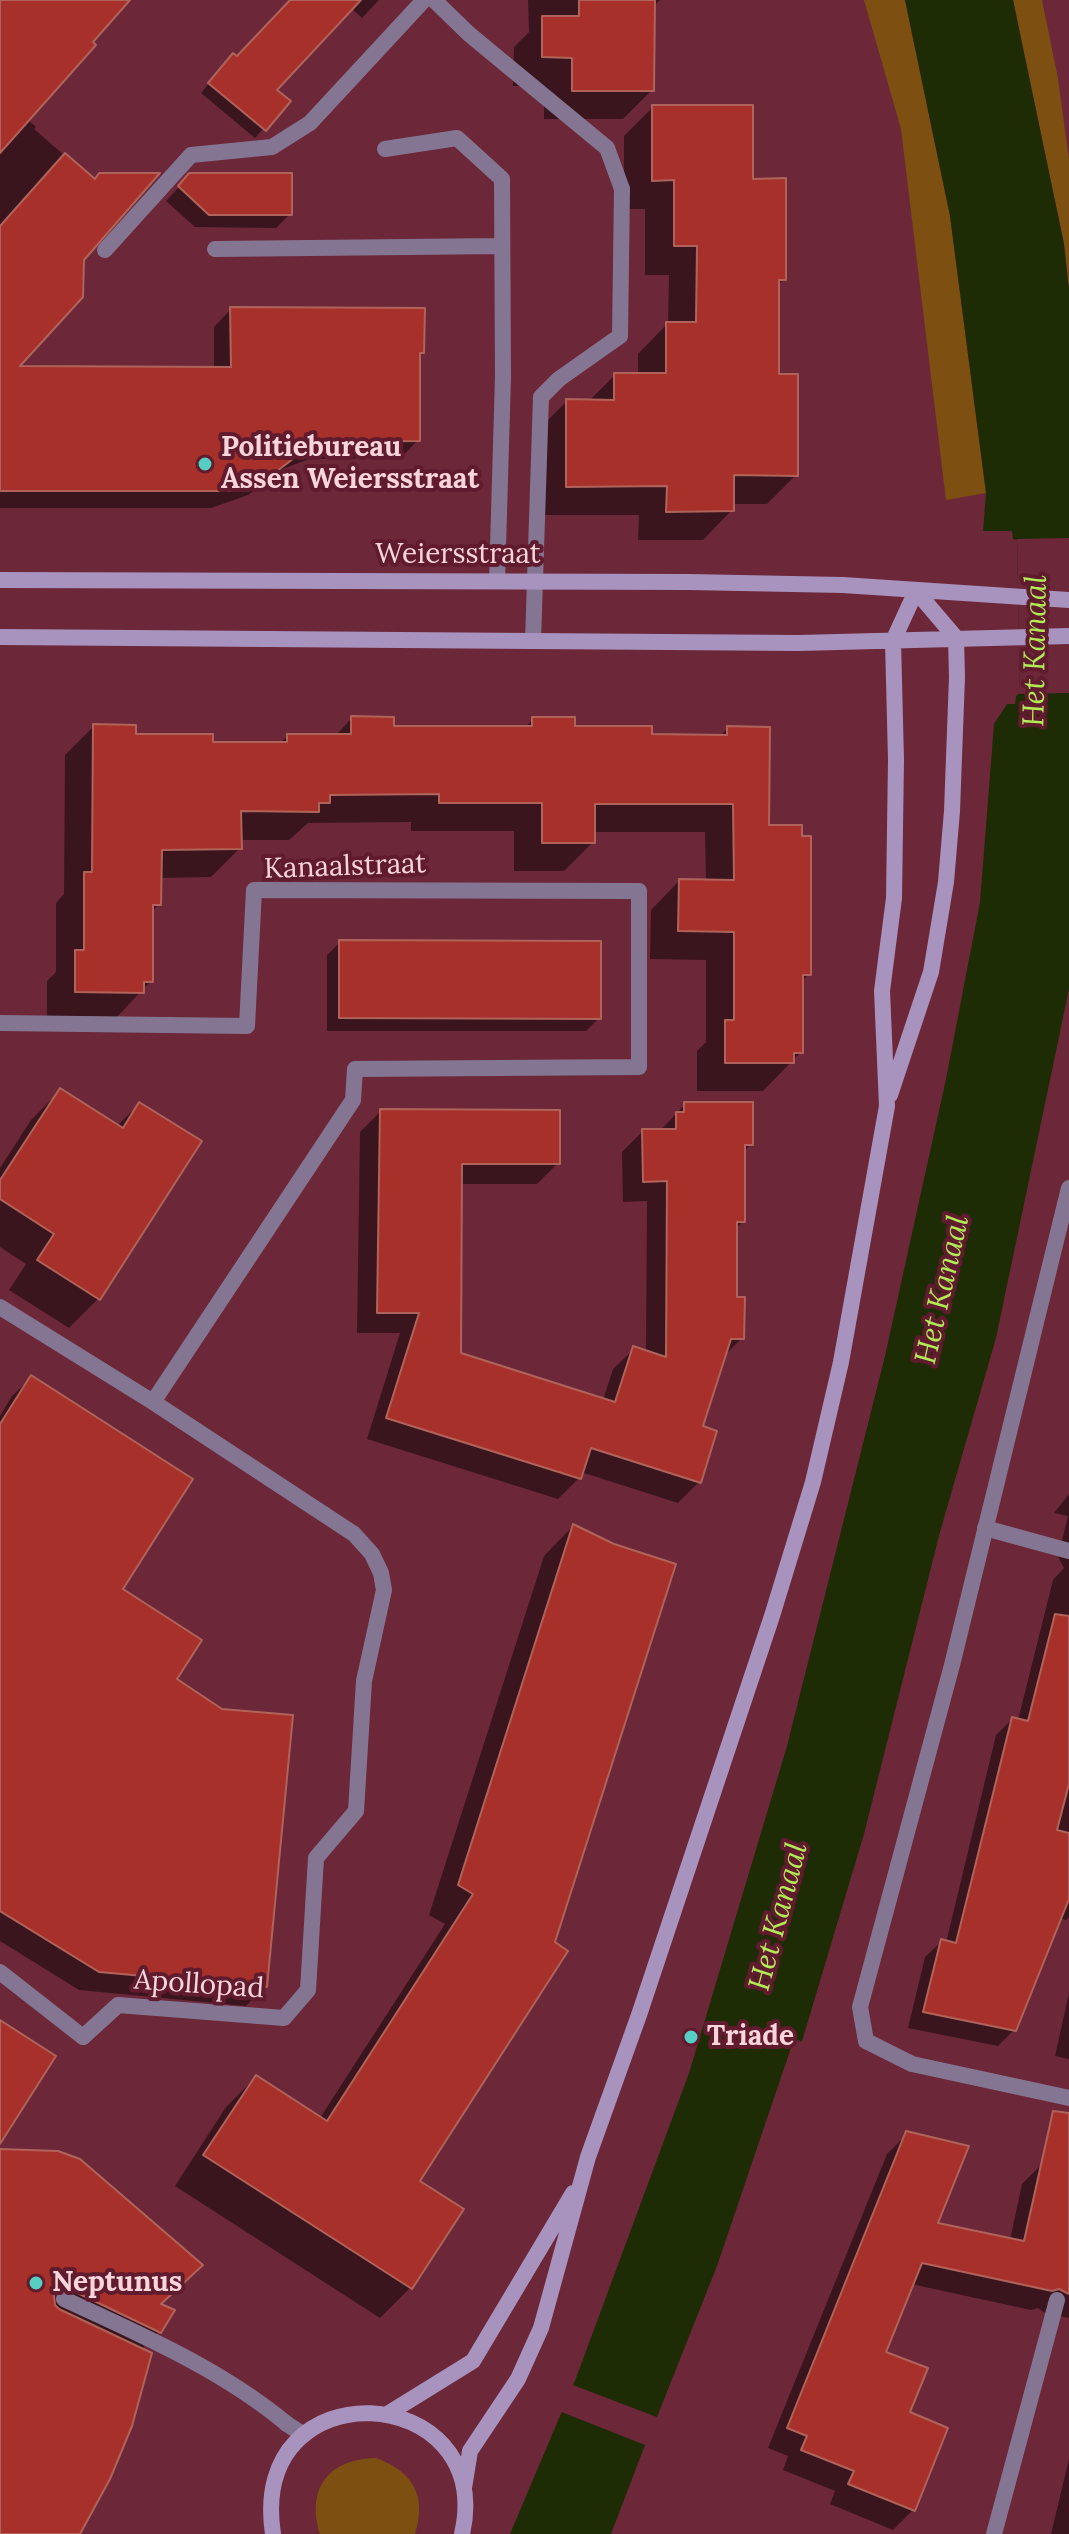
<!DOCTYPE html>
<html>
<head>
<meta charset="utf-8">
<style>
  body { margin:0 }
  canvas { display:block; background:#6c2739 }
</style>
</head>
<body>
<canvas width="1069" height="2534"></canvas>
<script>
const g = document.querySelector('canvas').getContext('2d');
g.lineJoin = 'round';
function fillPath(path, color) {
  g.fillStyle = color;
  g.fill(path, 'evenodd');
}
function strokePath(path, color, width, dash) {
  g.strokeStyle = color;
  g.lineWidth = width;
  g.lineCap = dash ? 'butt' : 'round';
  g.setLineDash(dash || []);
  g.stroke(path);
}
function write(font, color, halo, rows, align = 'center') {
  g.font = font + ' Lora,serif';
  g.lineWidth = 8;
  g.setLineDash([]);
  g.textBaseline = 'middle';
  g.strokeStyle = halo;
  g.fillStyle = color;
  for (const [text, x, y, turn = 0] of rows) {
    g.save();
    g.translate(x, y);
    g.rotate((+turn || 0) * Math.PI / 180);
    g.textAlign = isNaN(turn) ? turn : align;
    if (halo) g.strokeText(text, 0, 0);
    g.fillText(text, 0, 0);
    g.restore();
  }
}
fillPath(new Path2D(`
  M864 0H905L950 216 986 493 946 500 901 129Z
  M1013 0H1042L1058 79 1069 159V289L1064 244Z
  M376 2458C413 2472 427 2495 415 2534H320C306 2488 329 2459 376 2458Z`), '#7d4f11');
fillPath(new Path2D(`
  M905 0H1013L1064 244 1069 289V989L996 1338 940 1532 864 1834 803 2038 704 2312 617 2534H510L576 2378 689 2073 787 1746 885 1356 946 1079 980 902 994 724 1007 704H1015L1016 696 1020 693 1017 540 1013 539 1012 531H983L986 493 950 216Z`), '#1e2c06');
fillPath(new Path2D(`
  M1069 538V693L1020 694 1017 539Z
  M794 2039 806 2043 708 2313 621 2534H611L645 2445 559 2411 570 2384 657 2417 717 2266Z`), '#6c2739');
fillPath(new Path2D(`
  M7 0H128L27 119 36 127 34 129 94 181 82 259 16 368 214 369V327L231 309 422 352 418 356V440L401 458 309 459 283 469 248 495 211 508H0V8Z
  M301 0H379L362 18 351 8 274 90 288 101 255 138 201 93 225 64 236 58Z
  M528 0H660L653 7 652 90 623 119H544V86H513L514 47 529 32Z
  M653 107 751 181 784 279 777 286V376L796 475 767 504H732V510L703 540H638L639 515H537L538 430 567 401 588 402 615 375H638V354L668 323 669 275H645V209H624V136Z
  M190 175 290 214 276 228 195 227 166 201Z
  M352 718 392 728H525L533 719 573 728 651 736 719 737 728 728 766 827 809 974 801 982V1052L763 1091H697V1051L706 1042V960L650 959 651 910 679 881H706L705 832H593V842L564 871H514V831H411V822L308 823 289 840H240V848L211 877 159 878V904L151 912V981L113 1021 47 1020V981L56 972V903L64 894 65 755 94 726 134 736 211 744H279L288 736H335Z
  M340 942 599 1018 586 1031H327V955Z
  M60 1091 117 1126 139 1104 98 1299 69 1328 9 1290 26 1264 0 1247V1168L31 1120Z
  M685 1104 751 1144 743 1152V1221L735 1230V1299L742 1338 723 1357 701 1428 699 1482 678 1503 581 1472 579 1478 558 1499 367 1439 400 1333H357L360 1132 381 1111 558 1163 537 1184H460L459 1355 603 1400 613 1369 634 1349 646 1352 647 1201 623 1202 622 1152 643 1131H660Z
  M32 1377 121 1589 174 1680 265 1986 246 2006 79 1990 0 1941V1416L12 1396Z
  M1069 1494V1917L1066 1920 1059 1918 1014 2030 998 2046 908 2028 925 1957 941 1942 946 1943 996 1735 1012 1719 1018 1720 1053 1580 1064 1568 1058 1557 1068 1516 1054 1513Z
  M573 1526 418 2181 461 2209 410 2288 380 2318 175 2186 226 2107 256 2077 320 2118 445 1924 429 1915 544 1556Z
  M1069 1993V2059L1055 2056Z
  M907 2134 935 2225 1010 2240 1022 2184 1042 2164 1069 2170V2318L1045 2313 1038 2308 1031 2310 911 2284 883 2353 907 2413 946 2429 913 2510 893 2530 830 2504 835 2491 783 2470 788 2456 768 2448 887 2154Z
  M0 2151 159 2305V2331L141 2350 78 2534H0Z
  M1069 2459V2534H1051Z`), '#0007');
const building = new Path2D(`
  M0 0H130L93 42 96 45 0 153Z
  M290 0H361L277 90 291 101 266 131 208 83 233 53 237 56Z
  M579 0H655L654 91H572V58L542 57V16H579Z
  M652 105H753V179L786 178V280H779V374H798V476L734 475V511L666 512 667 486 566 487V399L614 400V373H666V322H696L697 246H674V180L652 181Z
  M65 153 95 179 99 173H160L84 260 83 297 20 366 231 367 230 307 425 308 424 353H420V441L328 442 302 452 268 478 230 491H0V226Z
  M189 173H292V215H209L178 186Z
  M351 716 394 717V726H532V717H575V726H652V734L727 735V726L770 727 769 825H802V836H811V975H803V1053H794V1063H725V1020H734V932L678 931 679 879 734 880 733 804H595V843H542V803H439V794L330 795V803H319V812L241 811 242 849 162 850 161 905H153V982H144V993L75 992V950H84V872H92L93 724 136 725V734H213V742H287V734H351Z
  M339 940 601 941V1019L339 1018Z
  M60 1088 123 1128 139 1102 202 1141 100 1300 37 1260 54 1234 0 1199V1180Z
  M684 1102H753V1145H745V1222H737V1297H745L744 1339H731L703 1426 717 1431 701 1483 591 1448 581 1479 386 1418 419 1313H377L380 1109 560 1110V1164H462L461 1353 615 1402 633 1346 666 1357 667 1181 643 1182 642 1129H676V1112H684Z
  M31 1375 193 1479 123 1589 202 1640 177 1679 222 1709 293 1715 267 1987 99 1972 0 1911V1424Z
  M573 1524 614 1544 676 1564 555 1942 568 1951 420 2181 464 2209 412 2289 203 2155 256 2075 327 2121 473 1894 458 1885Z
  M1055 1614 1069 1616V1784L1057 1830 1069 1833V1899L1016 2031 923 2012 941 1939 956 1943 1012 1717 1028 1721Z
  M0 2020 56 2056 0 2144Z
  M1053 2111 1069 2113V2294L1059 2289 1052 2291 922 2263 886 2352 928 2368 910 2412 948 2428 915 2511 848 2484 854 2471 801 2450 807 2436 787 2428 906 2131 969 2146 938 2223 1024 2241Z
  M0 2149 58 2151 80 2159 203 2265 161 2304 175 2310 161 2333 69 2289 58 2290 54 2295 55 2305 59 2309 152 2353 132 2426 110 2479 80 2534H0Z`);
fillPath(building, '#a7312a');
strokePath(building, '#af635a', 2);
strokePath(new Path2D(`
  M385 149 457 138 502 179 503 377 497 581
  M215 249 502 246
  M985 1528 1069 1551
  M64 2299C141 2335 221 2369 287 2424
  M994 2534 1057 2300`), '#847692', 16);
strokePath(new Path2D(`
  M0 1972 83 2037`), '#847692', 16);
strokePath(new Path2D(`
  M434 0 469 34 607 148 622 189 620 336 559 379 541 397 533 641
  M105 250 191 155 272 147 310 123 424 0
  M0 1023 247 1026 254 890 639 891V1067L355 1069 353 1100 153 1402 354 1534 372 1554 381 1573 384 1590 364 1681 356 1811 316 1858 308 1990 284 2018 118 2005 83 2037
  M1069 1188 952 1665 860 2007 866 2041 912 2064 1069 2098
  M0 1307 153 1402
  M287 2424 304 2435`), '#847692', 16);
strokePath(new Path2D(`
  M0 580 689 582 843 585 1069 600
  M0 637 799 643 1069 636
  M890 1095 931 972 946 882 952 811 957 677 956 638 916 591
  M389 2413 473 2361 573 2193
  M464 2488 470 2451 518 2379 541 2328 588 2157 639 2015 772 1616 813 1482 841 1362 887 1106 882 991 894 898 896 760 893 641 916 591
  M273 2534C247 2365 497 2381 462 2534`), '#a892be', 16);
for (const [x, y, r, color] of [
  [205,464,8,"#56cec4"],
  [691,2037,8,"#56cec4"],
  [36,2283,8,"#56cec4"]
]) {
  const dot = new Path2D();
  dot.arc(x, y, r, 0, 2 * Math.PI);
  g.fillStyle = color;
  g.fill(dot);
  strokePath(dot, '#601c2e', 3);
}
write('bold 28px', '#fad6dc', '#601c2e', [
  ["Politiebureau",221,448],
  ["Assen Weiersstraat",221,480],
  ["Triade",707,2037],
  ["Neptunus",52,2283]
], 'left');
write('28px', '#fad6dc', '#601c2e', [
  ["Weiersstraat",458,555],
  ["Kanaalstraat",345,867,-2],
  ["Apollopad",199,1985,4]
]);
write('italic 30px', '#b2eb56', '#601c2e', [
  ["Het Kanaal",1036,651,-89],
  ["Het Kanaal",943,1290,-77],
  ["Het Kanaal",779,1917,-75]
]);
</script>
</body>
</html>
